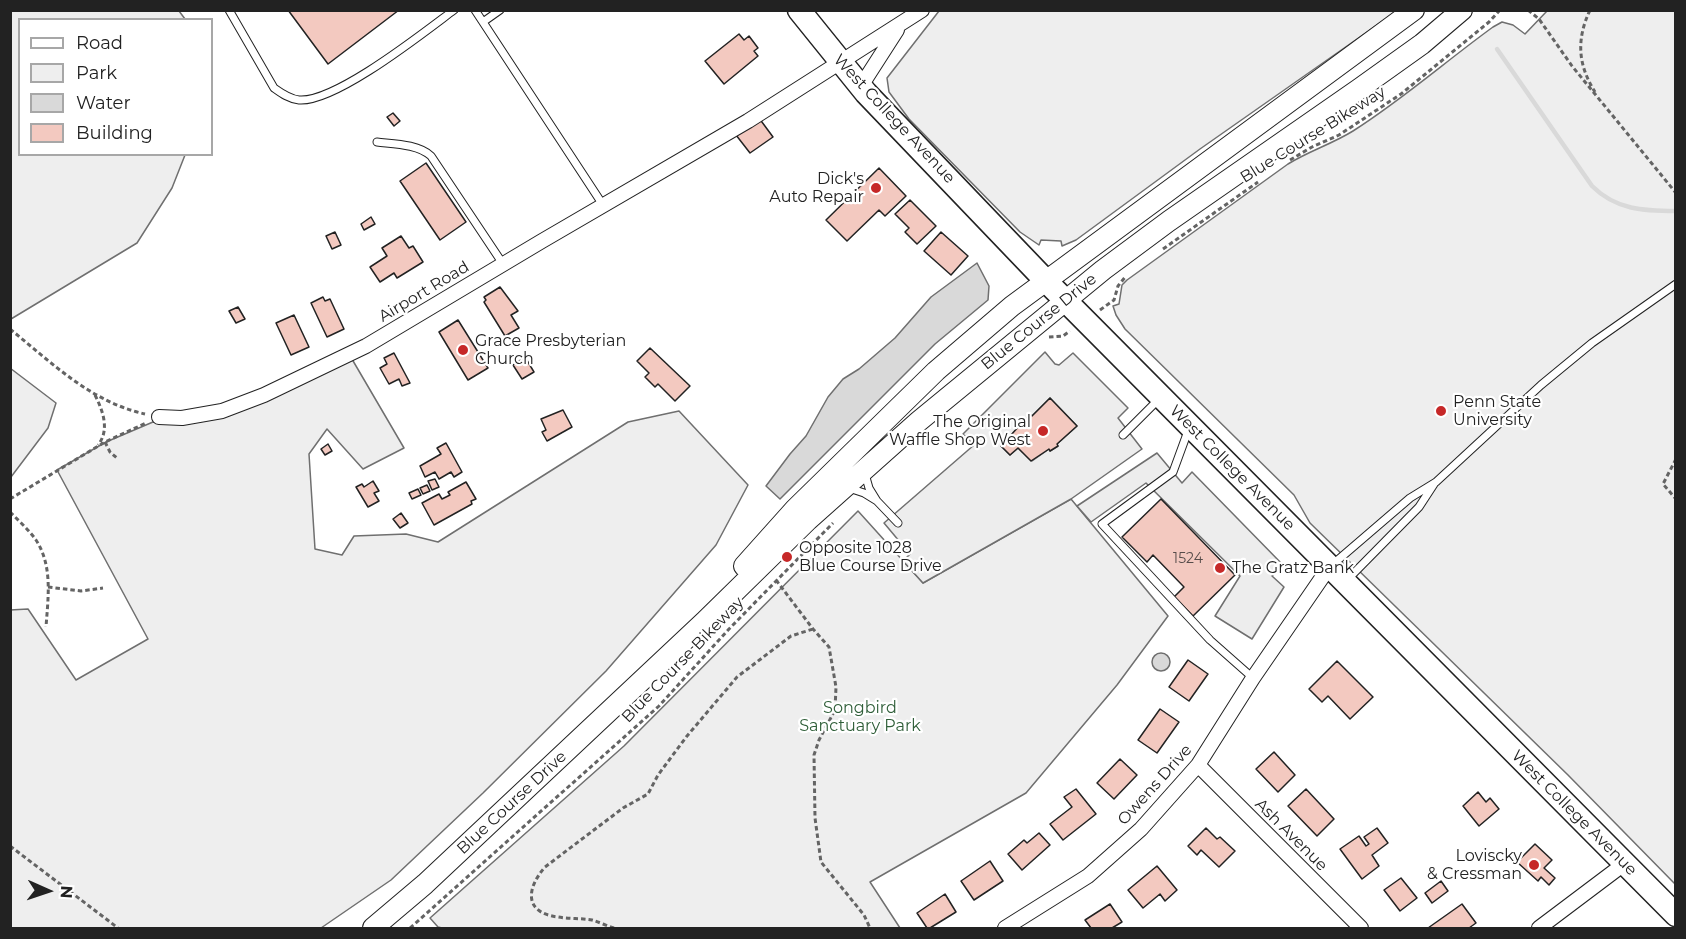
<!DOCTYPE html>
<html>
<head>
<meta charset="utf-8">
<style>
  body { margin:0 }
  #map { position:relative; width:1686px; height:939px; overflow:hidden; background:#fff; font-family:Montserrat,sans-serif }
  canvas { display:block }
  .frame { position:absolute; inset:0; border:12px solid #222; pointer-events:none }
  .legend { position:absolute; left:18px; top:18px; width:195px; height:138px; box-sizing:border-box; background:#fff; border:2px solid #a7a7a7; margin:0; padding:8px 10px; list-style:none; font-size:18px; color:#222 }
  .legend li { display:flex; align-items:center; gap:12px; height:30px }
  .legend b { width:30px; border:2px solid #a7a7a7 }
  .north { position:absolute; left:18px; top:861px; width:60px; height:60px; -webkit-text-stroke:4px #fff; paint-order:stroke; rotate:93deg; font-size:16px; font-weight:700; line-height:24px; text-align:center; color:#222 }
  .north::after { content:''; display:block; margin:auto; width:21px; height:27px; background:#222; clip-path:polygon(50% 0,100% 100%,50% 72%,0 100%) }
</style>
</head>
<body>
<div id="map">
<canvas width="1686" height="939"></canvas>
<div class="frame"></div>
<ul class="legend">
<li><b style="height:8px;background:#fff"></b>Road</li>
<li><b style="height:16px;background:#eee"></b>Park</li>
<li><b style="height:16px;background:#d9d9d9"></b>Water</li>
<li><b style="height:16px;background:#f3c9c0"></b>Building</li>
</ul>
<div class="north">N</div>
</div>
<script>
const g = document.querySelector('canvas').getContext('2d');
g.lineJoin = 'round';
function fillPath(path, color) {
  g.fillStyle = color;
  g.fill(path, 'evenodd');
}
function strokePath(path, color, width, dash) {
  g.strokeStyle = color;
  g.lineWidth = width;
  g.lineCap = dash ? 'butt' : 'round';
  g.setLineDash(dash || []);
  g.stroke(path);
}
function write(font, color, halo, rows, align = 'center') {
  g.font = font + ' Montserrat,sans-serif';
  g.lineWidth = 4.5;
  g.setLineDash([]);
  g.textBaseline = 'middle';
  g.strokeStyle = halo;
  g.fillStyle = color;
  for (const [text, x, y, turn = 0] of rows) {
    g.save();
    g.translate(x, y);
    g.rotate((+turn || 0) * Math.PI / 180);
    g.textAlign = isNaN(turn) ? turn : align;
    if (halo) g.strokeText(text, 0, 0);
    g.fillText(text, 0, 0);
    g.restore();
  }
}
const green = new Path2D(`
  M11 10 179 11 185 19 20 20V154L185 155 172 188 137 243 11 319Z
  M939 11H1397L1200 149 1076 240 1062 246 1061 241 1041 240 1039 245 1020 232 909 119 889 92 887 78Z
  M1547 11H1675V884L1568 775 1310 523 1294 495 1125 329 1116 315 1113 306 1119 304 1122 285 1127 280 1288 164C1309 151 1332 144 1353 131 1402 100 1446 61 1493 27L1502 22 1513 25 1525 34Z
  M349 354 404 448 363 469 327 429 309 454 315 549 342 555 354 536 406 534 438 542 628 422 679 411 748 485 716 545 606 671 483 793 391 880 321 928H11L10 610 28 609 76 680 148 639 57 470 106 442 160 419 201 415Z
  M10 368 56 403 48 428 11 477Z
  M1071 499 1168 616 1117 685 1026 793 870 882 900 928H442L438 927 430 918 624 746 858 511 923 583Z`);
fillPath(green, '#eee');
strokePath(green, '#6f6f6f', 1.5);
const parking = new Path2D(`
  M1045 352 1055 364 1059 365 1073 353 1128 408 1118 418 1142 449 1071 499 923 583 903 561 910 554 884 523 974 445 963 434ZM1050 398 1077 426 1057 444 1058 446 1050 451 1049 449 1032 461 1018 448 1010 455 1001 446 1030 415 1032 416Z
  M1157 453 1182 483 1192 472 1283 565 1272 576 1284 587 1252 639 1215 616 1240 576 1146 483 1091 522 1077 506Z`);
fillPath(parking, '#ededed');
strokePath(parking, '#6f6f6f', 1.5);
const water = new Path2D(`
  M977 263 989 286 988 300 935 344 780 499 766 486 790 454 806 436 828 397 843 379 859 369 895 338 931 297Z
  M1152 662a9 9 0 1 1 18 0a9 9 0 1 1-18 0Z`);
fillPath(water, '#d9d9d9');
strokePath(water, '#6f6f6f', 1.5);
strokePath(new Path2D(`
  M1497 49 1592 186C1616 210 1644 211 1676 211`), '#d9d9d9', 4.5);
const building = new Path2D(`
  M288 10H399L328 64Z
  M739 34 744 40 749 36 758 48 754 51 758 56 724 84 705 61Z
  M393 113 400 121 394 126 387 117Z
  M759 118 773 137 750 153 736 135Z
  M426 163 466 222 440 240 400 181Z
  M879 168 906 196 885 216 879 210 847 241 826 220Z
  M910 200 936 226 917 244 905 232 909 228 895 214Z
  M371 217 375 224 364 230 361 224Z
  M335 232 341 245 332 249 326 236Z
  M941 232 968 256 951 275 924 251Z
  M401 236 409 248 413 246 423 262 397 278 394 273 380 282 370 267 387 256 382 248Z
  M500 287 518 311 511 315 519 328 505 336 484 302 486 300 484 297Z
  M323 297 325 301 330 299 344 329 327 337 311 303Z
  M238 307 245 319 236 323 229 311Z
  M294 315 309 347 291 355 276 323Z
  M458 320 488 368 468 380 439 332Z
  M650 348 690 386 675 401 658 384 655 387 645 377 649 373 637 361Z
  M394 353 410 383 402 386 399 379 389 384 380 368 387 364 384 358Z
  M525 357 534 372 522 379 513 365Z
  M1050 398 1077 426 1057 444 1058 446 1050 451 1049 449 1031 461 1018 448 1010 455 1001 446 1030 414 1032 416Z
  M563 410 572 427 547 441 542 432 546 430 541 419Z
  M446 443 462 472 454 477 451 472 439 479 435 472 425 477 420 466 441 454 437 448Z
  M328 444 332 451 325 455 321 449Z
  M435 479 439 487 432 490 428 481Z
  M373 481 379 491 374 493 379 501 368 507 356 487 362 484 364 487Z
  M466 482 476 499 471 501 472 504 434 525 422 503 439 494 442 499 450 495 448 492Z
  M427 485 430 491 423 494 420 488Z
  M418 489 421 495 412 499 409 493Z
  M1161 499 1235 575 1193 616 1174 597 1184 587 1153 555 1147 562 1122 537Z
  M401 513 408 523 400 528 393 519Z
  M1188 660 1208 674 1189 701 1169 687Z
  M1337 661 1373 697 1350 719 1328 696 1322 702 1309 689Z
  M1160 709 1179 722 1157 753 1138 740Z
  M1274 752 1295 775 1278 792 1256 769Z
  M1120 759 1137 775 1114 799 1097 783Z
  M1076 789 1096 814 1063 840 1050 824 1072 807 1064 797Z
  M1306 789 1334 819 1317 836 1288 806Z
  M1478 792 1486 802 1490 798 1499 809 1479 826 1463 806Z
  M1206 828 1217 839 1220 837 1235 851 1219 867 1201 850 1197 855 1188 846Z
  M1377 828 1388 843 1372 855 1379 866 1362 879 1340 849 1359 836 1366 846 1369 844 1364 837Z
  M1039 833 1050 845 1022 870 1008 854 1024 840 1027 843Z
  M1535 844 1552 860 1544 868 1555 878 1549 885 1541 877 1538 881 1517 862Z
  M990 861 1003 881 974 900 961 881Z
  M1157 866 1177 890 1165 901 1160 894 1143 908 1128 890Z
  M1401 878 1417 898 1400 911 1384 890Z
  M1441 881 1448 891 1432 903 1425 893Z
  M945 894 956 912 930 928H927L917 913Z
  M1110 904 1122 922 1112 928H1091L1085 920Z
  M1462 904 1476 923 1469 928H1428Z`);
fillPath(building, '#f3c9c0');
strokePath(building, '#222', 1.5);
const service = new Path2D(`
  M229 10 274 88C281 93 289 99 299 100 335 103 423 33 454 10
  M475 10 603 205
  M483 22 500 10
  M377 142C394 144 418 144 431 156L503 264
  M1188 431 1173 472 1102 524 1210 640 1253 678
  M1123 435 1159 399
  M849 488 864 493 877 501 869 488 865 474
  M877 501 898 523
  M1332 565 1410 498 1436 482 1541 385 1592 343 1676 284
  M1347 580 1419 507 1434 484`);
const minor = new Path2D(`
  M861 86 897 30
  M159 417 182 418 222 411 264 395 366 346 542 241 748 121 922 10
  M1198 765 1361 928
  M1005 928 1088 876 1141 829 1198 765 1253 678 1330 566
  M1539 928 1624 864`);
const secondary = new Path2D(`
  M744 566 795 509 936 371 1012 306 1414 10
  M373 928 425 884 705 621 808 520 919 421 1103 270 1169 221 1359 89 1422 44 1462 10`);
const primary = new Path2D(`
  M799 10 866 93 1046 281 1676 915`);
strokePath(service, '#222', 9);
strokePath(minor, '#222', 16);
strokePath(secondary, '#222', 22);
strokePath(primary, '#222', 25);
strokePath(new Path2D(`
  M1528 10 1539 19 1572 66 1676 193
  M1590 10C1576 40 1578 65 1595 92
  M1290 160 1312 147 1339 135 1401 94 1489 22 1500 10
  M1163 249 1258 182
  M1100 310 1114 300 1118 286 1126 276
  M10 329C52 363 91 402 145 414
  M1049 337 1063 336 1070 331
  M95 395C103 411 110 430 98 445
  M105 442 110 452 118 459
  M1676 459 1663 484 1676 499
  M10 499 105 442 146 423
  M10 512C19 521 29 530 36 540 53 566 48 598 46 627
  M776 580 813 629 829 647 836 687 835 710 819 740 814 755 815 818 821 862 864 915 870 928
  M48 587 81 591 103 588
  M10 846 118 928
  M410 928 659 706 729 629 833 523
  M614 928C607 926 599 922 592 920 581 918 569 919 558 917 524 913 526 889 545 867L623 808 648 794 658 775 687 736 737 677 791 636 813 629`), '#646464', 3, [4.5, 3]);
strokePath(service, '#fff', 7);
strokePath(minor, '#fff', 14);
strokePath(secondary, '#fff', 20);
strokePath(primary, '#fff', 22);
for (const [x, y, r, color] of [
  [876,188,6,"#c62828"],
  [463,350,6,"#c62828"],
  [1441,411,6,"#c62828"],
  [1043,431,6,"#c62828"],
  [787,557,6,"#c62828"],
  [1220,568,6,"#c62828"],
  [1534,865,6,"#c62828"]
]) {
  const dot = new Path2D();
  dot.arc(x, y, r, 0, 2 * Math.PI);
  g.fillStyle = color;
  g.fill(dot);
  strokePath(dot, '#fff', 2);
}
write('14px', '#564c4a', null, [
  ["1524",1188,559]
]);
write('16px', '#222', '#fff', [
  ["West College Avenue",894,119,47],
  ["Blue Course Bikeway",1313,135,-32],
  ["Airport Road",424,292,-31],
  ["Blue Course Drive",1039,322,-39],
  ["West College Avenue",1232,468,45],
  ["Blue Course Bikeway",683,660,-46],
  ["Owens Drive",1155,785,-48],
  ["Blue Course Drive",512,803,-43],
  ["West College Avenue",1574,813,45],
  ["Ash Avenue",1291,835,45]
]);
write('16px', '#222', '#fff', [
  ["Dick's",864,179,"right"],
  ["Auto Repair",864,197,"right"],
  ["Grace Presbyterian",475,341],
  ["Church",475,359],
  ["Penn State",1453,402],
  ["University",1453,420],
  ["The Original",1031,422,"right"],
  ["Waffle Shop West",1031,440,"right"],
  ["Opposite 1028",799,548],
  ["Blue Course Drive",799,566],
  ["The Gratz Bank",1232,568],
  ["Loviscky",1522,856,"right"],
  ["& Cressman",1522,874,"right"]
], 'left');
write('16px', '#2f5e38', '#fff', [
  ["Songbird",860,708],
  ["Sanctuary Park",860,726]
]);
</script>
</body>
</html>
